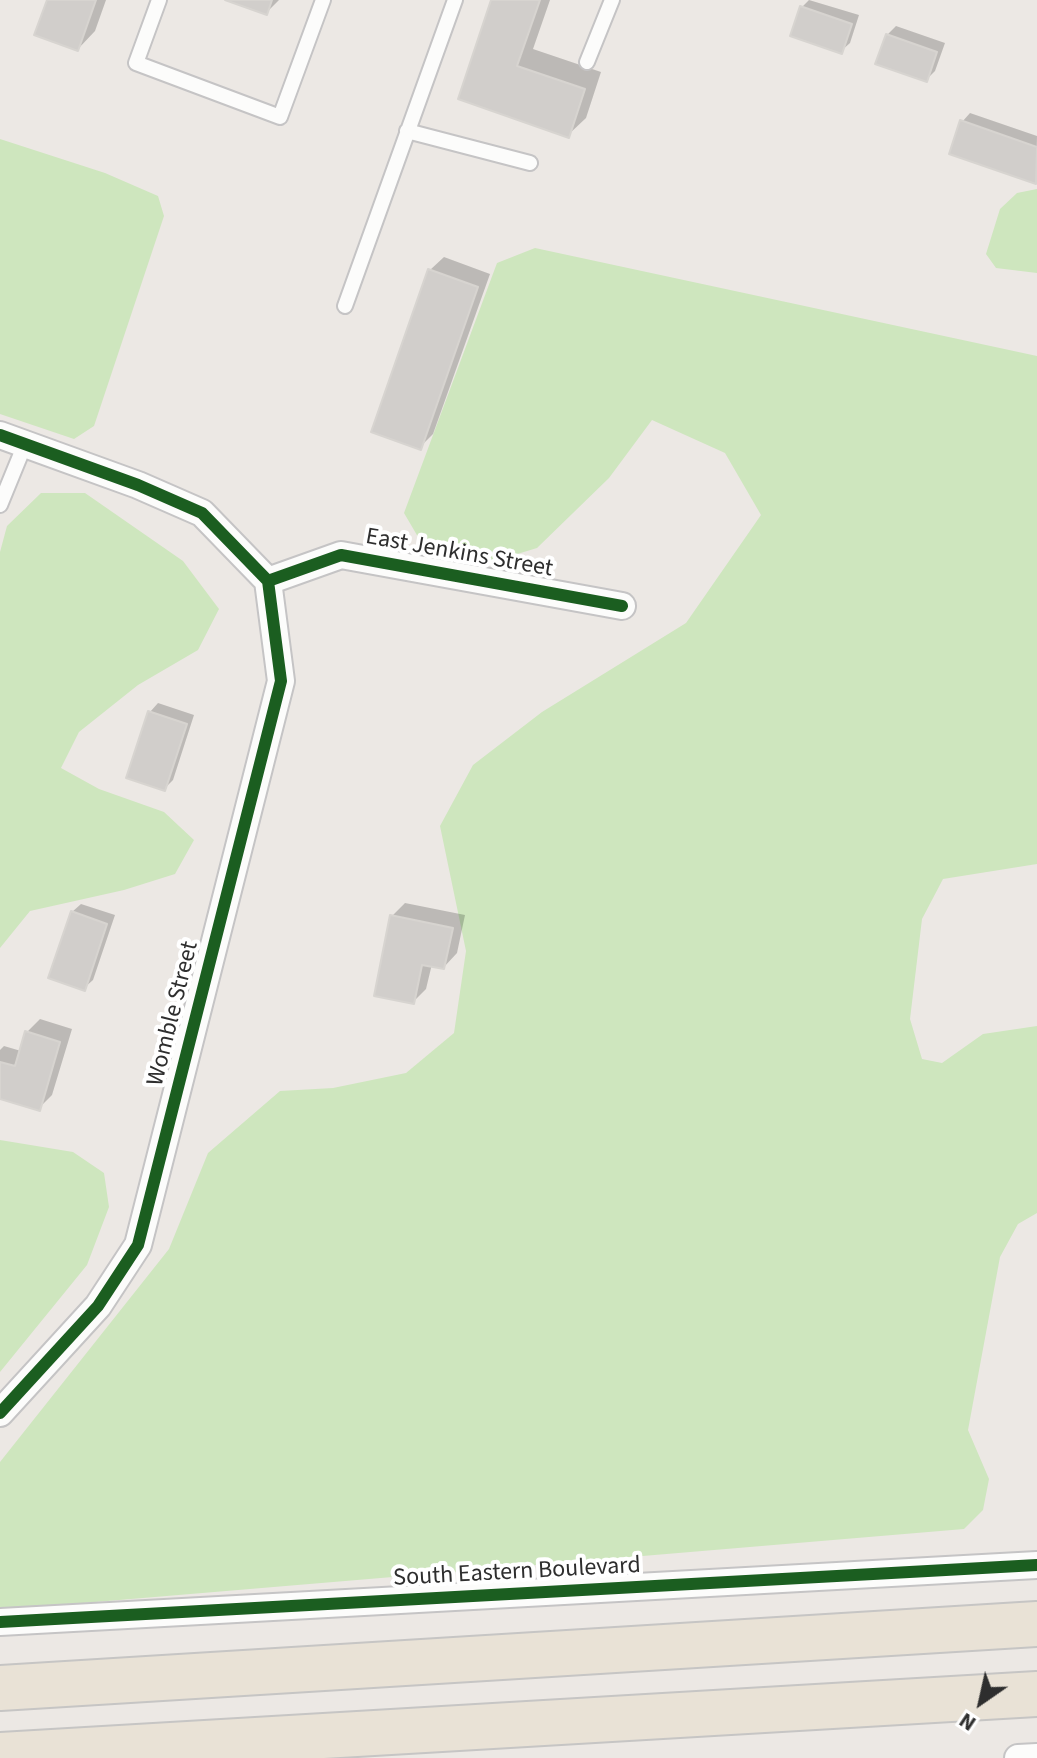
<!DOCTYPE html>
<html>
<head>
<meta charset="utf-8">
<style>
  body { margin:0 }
  #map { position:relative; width:1037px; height:1758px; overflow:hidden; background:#ece8e4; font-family:"Source Sans 3",sans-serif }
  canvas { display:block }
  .north { position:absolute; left:941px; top:1662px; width:80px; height:80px; -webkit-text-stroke:6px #fff; paint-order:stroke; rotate:214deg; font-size:22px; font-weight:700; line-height:32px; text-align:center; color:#2e2e2e }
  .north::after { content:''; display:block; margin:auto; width:28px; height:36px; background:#2e2e2e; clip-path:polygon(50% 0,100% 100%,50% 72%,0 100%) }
</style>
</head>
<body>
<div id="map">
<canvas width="1037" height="1758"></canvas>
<div class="north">N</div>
</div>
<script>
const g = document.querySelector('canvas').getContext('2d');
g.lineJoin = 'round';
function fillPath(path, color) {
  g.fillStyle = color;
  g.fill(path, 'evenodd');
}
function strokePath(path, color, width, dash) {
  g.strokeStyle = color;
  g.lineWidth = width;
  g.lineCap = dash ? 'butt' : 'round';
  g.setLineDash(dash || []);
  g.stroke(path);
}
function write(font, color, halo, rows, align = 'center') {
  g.font = font + ' "Source Sans 3",sans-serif';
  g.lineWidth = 8;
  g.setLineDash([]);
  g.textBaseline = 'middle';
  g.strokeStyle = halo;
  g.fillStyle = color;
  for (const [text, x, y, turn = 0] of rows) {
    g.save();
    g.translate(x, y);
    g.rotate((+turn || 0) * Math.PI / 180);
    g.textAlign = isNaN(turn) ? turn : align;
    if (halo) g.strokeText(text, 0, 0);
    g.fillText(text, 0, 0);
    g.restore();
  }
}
fillPath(new Path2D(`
  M0 139 105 173 158 196 164 216 94 426 74 439 0 414Z
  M1037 189V273L996 268 986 254 1000 209 1017 193Z
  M535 248 1037 356V864L943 879 922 919 910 1019 922 1059 942 1063 983 1034 1037 1026V1213L1018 1224 1000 1257 968 1430 989 1479 983 1510 964 1529 0 1610V1462L169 1249 208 1153 280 1091 333 1088 406 1073 454 1033 466 951 440 826 473 765 542 712 686 623 761 515 725 453 652 420 609 478 537 548 481 565 421 542 404 513 497 263Z
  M41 493H85L183 561 219 609 198 650 138 685 79 732 61 768 99 789 164 812 194 840 175 874 124 890 30 911 0 948V552L7 526Z
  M0 1140 73 1152 104 1173 109 1207 87 1265 0 1372Z`), '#cee6be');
fillPath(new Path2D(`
  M49 0H106L95 31 78 49Z
  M232 0H279L267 12Z
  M493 0H550L533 49 601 72 586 118 568 135 460 98Z
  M809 0 859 15 850 43 841 51 802 7Z
  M896 26 945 43 935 71 927 79 887 35Z
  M970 113 1037 136 1036 182 962 122Z
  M444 257 490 274 433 434 420 447 430 270Z
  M158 703 194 715 173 780 164 789 150 712Z
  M405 903 465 915 457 953 444 967 432 964 426 989 413 1002 392 916Z
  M81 904 115 915 93 980 84 988 72 912Z
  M40 1019 72 1029 52 1095 39 1108 0 1096V1050L4 1046 21 1051 27 1032Z`), '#0003');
const building = new Path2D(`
  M47 0H96L78 51 34 35Z
  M225 0H272L267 15Z
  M491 0H540L517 66 585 89 569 138 458 99Z
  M800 6 852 24 842 54 790 36Z
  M886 34 937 52 927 82 875 64Z
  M960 120 1037 147 1036 184 949 154Z
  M428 269 478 287 421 450 371 432Z
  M148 711 187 724 165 791 126 778Z
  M71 911 107 924 85 991 48 978Z
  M390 915 453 928 444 969 422 965 414 1004 374 996Z
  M25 1031 60 1042 40 1111 0 1099V1062L15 1066Z`);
fillPath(building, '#d1cecb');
strokePath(building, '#d7d4d0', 2);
const service = new Path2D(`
  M159 0 136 63 280 117 323 0
  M587 62 612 0
  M407 131 530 163
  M345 306 455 0
  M0 505 25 444`);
const minor = new Path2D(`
  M0 435 138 485 202 513 268 581 341 555 622 606
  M0 1413 98 1306 138 1245 281 681 268 581
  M0 1622 1037 1565
  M1018 1758 1037 1757`);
const trunk = new Path2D(`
  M0 1688 1037 1624
  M0 1755 1037 1694`);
strokePath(service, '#c5c4c5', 18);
strokePath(minor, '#c5c4c5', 30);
strokePath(trunk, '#c6c5c4', 48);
strokePath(service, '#fcfcfb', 14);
strokePath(minor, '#fcfcfb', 26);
strokePath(trunk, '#e9e2d6', 44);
strokePath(new Path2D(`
  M0 435 138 485 202 513 268 581 341 555 622 606
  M0 1413 98 1306 138 1245 281 681 268 581
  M0 1622 1037 1565`), '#1b5e20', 12);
write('24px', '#2e2e2e', '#fff', [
  ["East Jenkins Street",459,554,10],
  ["Womble Street",174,1014,-76],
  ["South Eastern Boulevard",517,1573,-3]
]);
</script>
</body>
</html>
